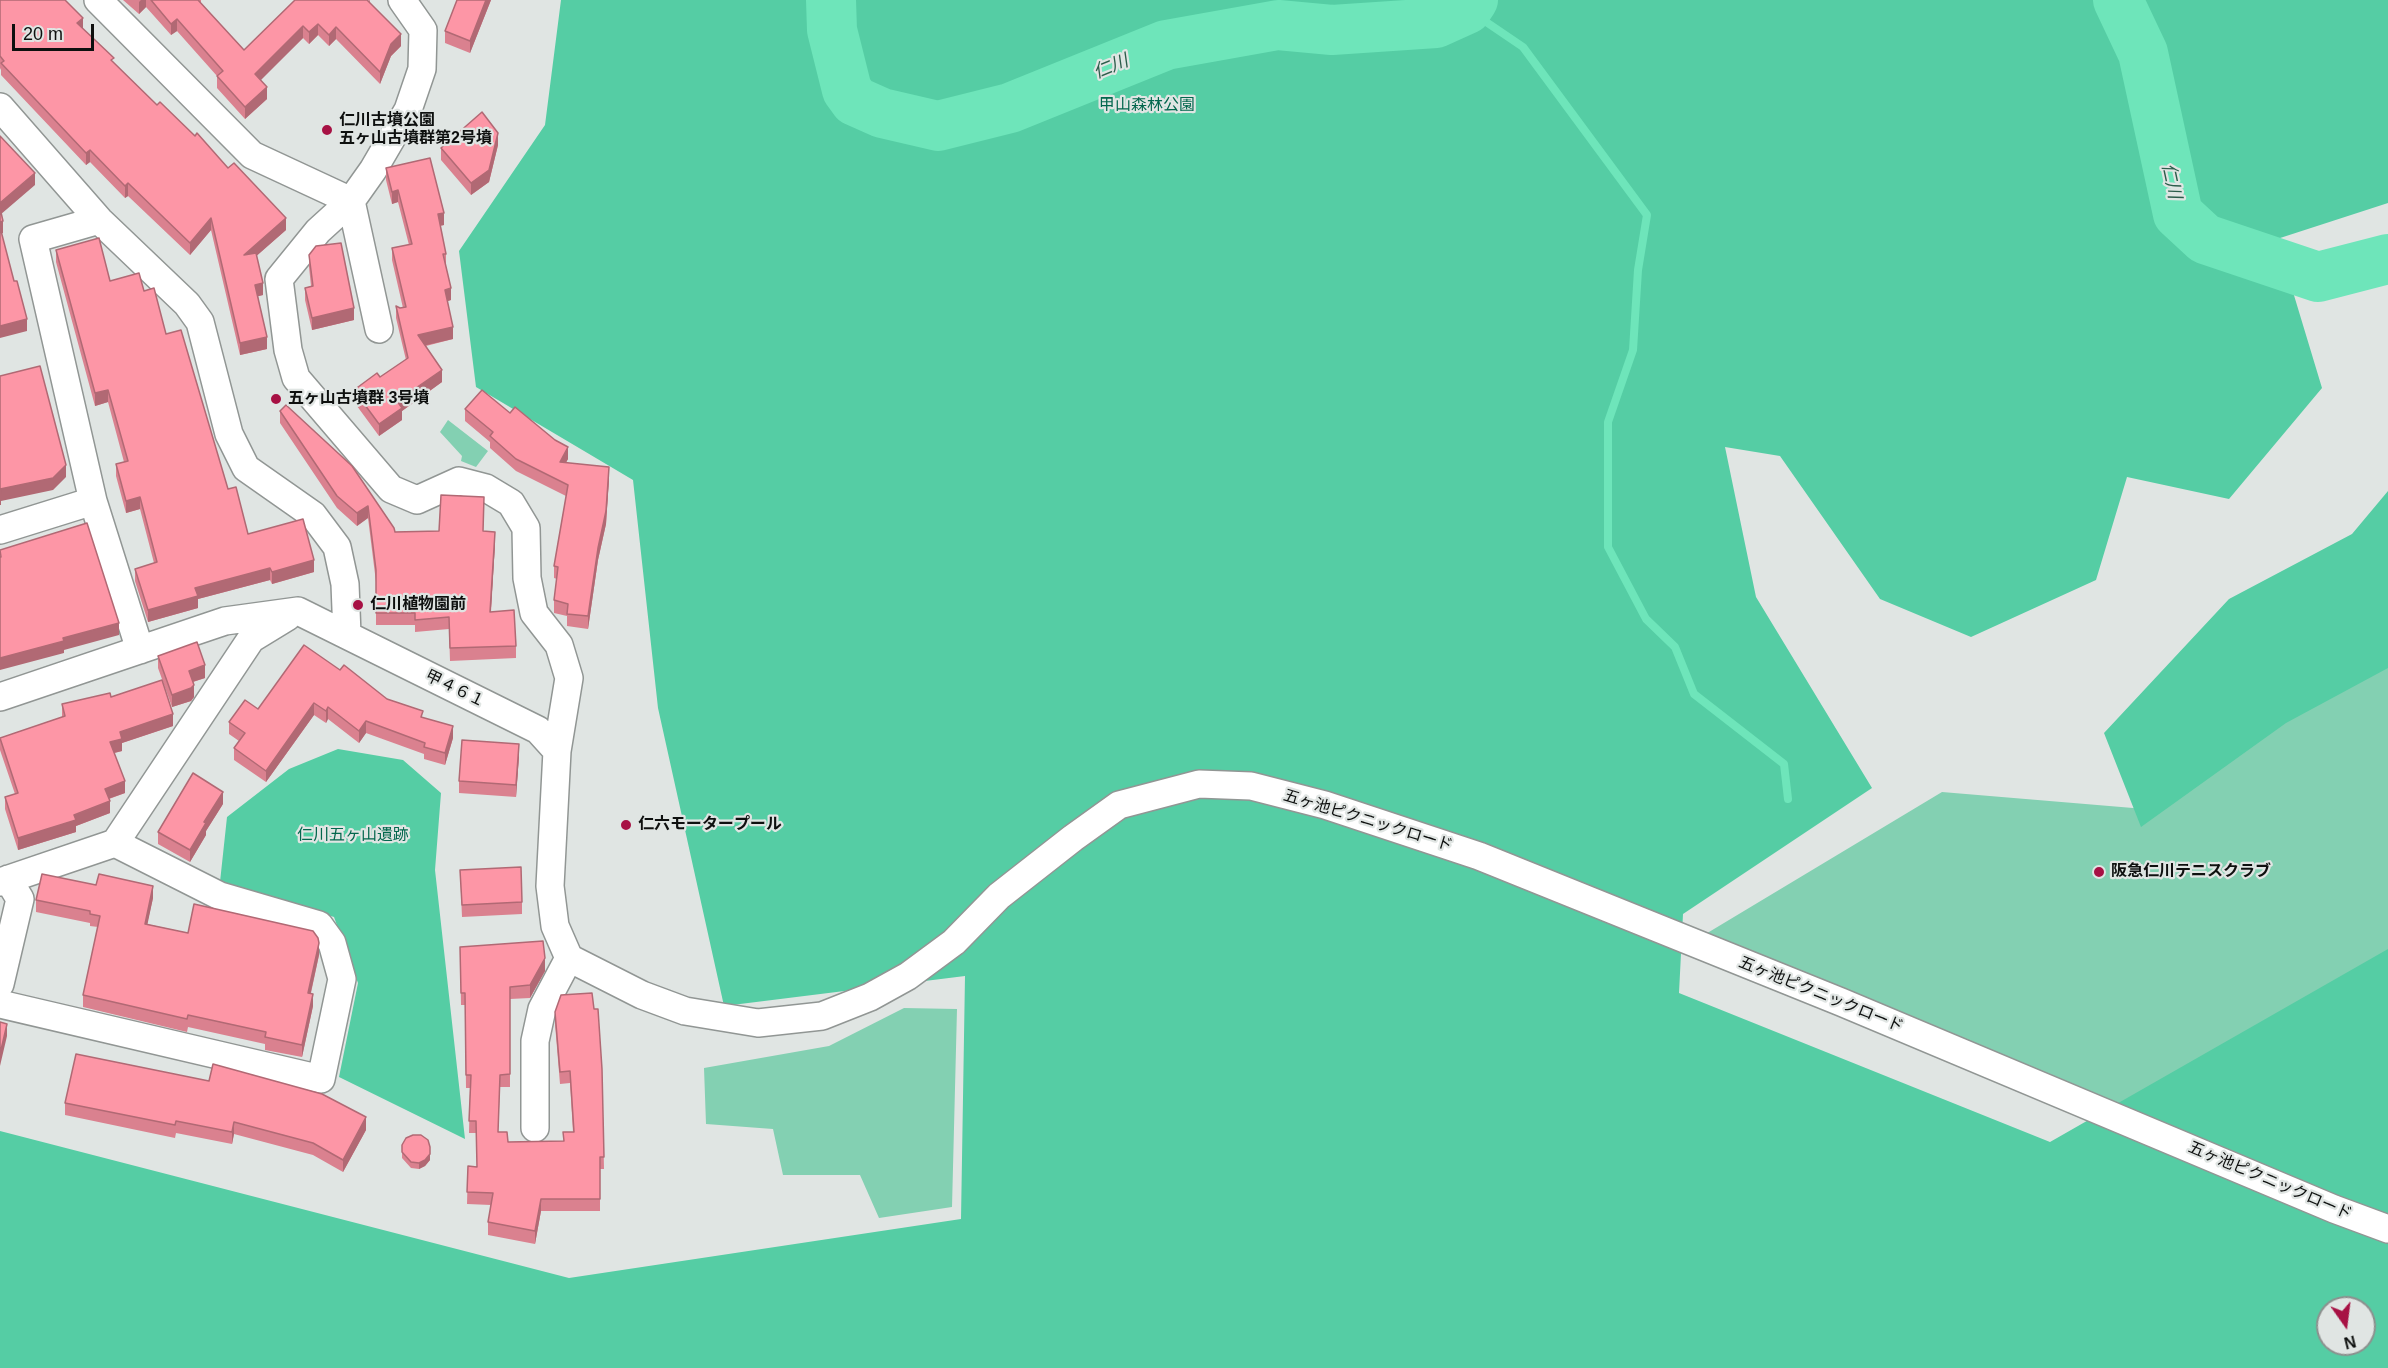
<!DOCTYPE html>
<html>
<head>
<meta charset="utf-8">
<style>
  body { margin:0 }
  #map { position:relative; width:2388px; height:1368px; overflow:hidden; background:#e0e5e3; font-family:Helvetica,sans-serif }
  canvas { display:block }
  .north { position:absolute; left:2316px; top:1296px; width:60px; height:60px; box-sizing:border-box; background:#e0e5e3; border:2px solid #8c908e; border-radius:50%; rotate:166deg; font-size:16px; font-weight:700; line-height:24px; text-align:center; color:#0e100f }
  .north::after { content:''; display:block; margin:auto; width:21px; height:27px; background:#a71144; clip-path:polygon(50% 0,100% 100%,50% 72%,0 100%) }
  .scale { position:absolute; left:12px; top:24px; width:82px; height:27px; box-sizing:border-box; border:3px solid #0e100f; border-top:0; padding-left:8px; font-size:18px; line-height:21px; white-space:nowrap; color:#0e100f; -webkit-text-stroke:4px #e0e5e3; paint-order:stroke }
</style>
</head>
<body>
<div id="map">
<canvas width="2388" height="1368"></canvas>
<div class="north">N</div>
<div class="scale">20 m</div>
</div>
<script>
const g = document.querySelector('canvas').getContext('2d');
g.lineJoin = 'round';
function fillPath(path, color) {
  g.fillStyle = color;
  g.fill(path, 'evenodd');
}
function strokePath(path, color, width, dash) {
  g.strokeStyle = color;
  g.lineWidth = width;
  g.lineCap = dash ? 'butt' : 'round';
  g.setLineDash(dash || []);
  g.stroke(path);
}
function write(font, color, halo, rows, align = 'center') {
  g.font = font + ' Helvetica,"Noto Sans JP",sans-serif';
  g.lineWidth = 4.5;
  g.setLineDash([]);
  g.textBaseline = 'middle';
  g.strokeStyle = halo;
  g.fillStyle = color;
  for (const [text, x, y, turn = 0] of rows) {
    g.save();
    g.translate(x, y);
    g.rotate((+turn || 0) * Math.PI / 180);
    g.textAlign = isNaN(turn) ? turn : align;
    if (halo) g.strokeText(text, 0, 0);
    g.fillText(text, 0, 0);
    g.restore();
  }
}
fillPath(new Path2D(`
  M448 420 488 451 476 467 461 461 462 456 440 432Z
  M2388 646V1210L2344 1196 1704 935 1942 792 2145 809Z
  M904 1008 957 1009 952 1207 879 1218 860 1175H783L773 1129 706 1124 704 1068 829 1046Z`), '#83d0b2');
fillPath(new Path2D(`
  M561 0H2388V203L2277 239 2322 388 2229 499 2127 477 2096 580 1971 637 1880 599 1780 456 1725 447 1756 597 1872 788 1683 914 1679 993 2050 1142 2388 949V1368H0V1131L569 1278 961 1219 965 976 724 1006 658 708 633 480 476 387 459 251 545 125ZM2328 1308H2364V1344H2328Z
  M2388 491V668L2286 723 2141 827 2104 733 2229 599 2352 534Z
  M338 749 403 760 441 793 435 870 465 1139 339 1077 358 983 334 917 220 882 227 817 289 769Z`), '#55cda4');
strokePath(new Path2D(`
  M1467 9 1523 47 1647 215 1638 270 1633 350 1608 422V547L1646 619 1675 647 1694 694 1784 764 1788 799`), '#6ee5ba', 8);
strokePath(new Path2D(`
  M831 0 832 30 847 90 855 101 882 113 938 126 1010 108 1166 45 1278 25 1332 30 1436 23 1467 9 1473 0
  M2118 0 2143 53 2178 214 2205 239 2318 277 2388 259`), '#6ee5ba', 50);
const minor = new Path2D(`
  M98 0 252 155 351 201 379 329
  M402 0 423 30 422 69 408 110 373 170 351 201 318 231 279 279 288 350 296 378 391 489 417 500 459 481 486 488 511 503 526 528 527 578 534 613 559 645 569 678 557 751 550 886 555 926 569 958 642 995 685 1011 758 1023 822 1016 870 997 908 976 954 942 999 896 1073 838 1119 805 1199 784 1251 786 1325 805 1479 856 1841 1002 2334 1209 2388 1229
  M0 107 99 220 187 304 200 322 229 434 246 468 313 515 337 547 345 584 347 635
  M99 220 33 239 93 501 140 650
  M0 530 93 501
  M0 697 225 621 298 611 538 730 557 751
  M0 882 115 843 251 639 287 617
  M0 984 20 899 8 879
  M0 1004 321 1079 342 979 332 943 319 925 220 896 115 843
  M535 1128V1041L542 1009 569 958`);
strokePath(minor, '#919694', 30);
strokePath(minor, '#fff', 27);
fillPath(new Path2D(`
  M0 0 83 29 114 63 157 105 228 168 286 230 256 256 263 295 258 296 267 349 240 355 211 230 190 255 128 196 125 198 90 162 86 165 1 75V70L0 68Z
  M123 0H201V3L244 50 370 0V3L401 46 391 56 380 84 336 39 329 46 318 35 309 44 303 38 260 80 267 99 245 119 217 88V76L177 31 171 35 146 7 139 14Z
  M457 0H491L470 53 445 43V31Z
  M498 145 489 182 471 195 441 160V148Z
  M386 168 444 225 440 226 446 254V266L451 300 447 301 453 339 426 346 442 382 402 411V420L379 436 354 402V390L380 377 406 360 396 318V306L400 308H403L392 260V248L409 245 398 202 392 204 386 180Z
  M56 250 110 281 144 291 166 334 228 489 248 534 314 572 272 584 270 580 198 599V608L148 622 135 581V569L154 563 140 509 126 513 116 476V464L124 462 108 402 95 406 56 262Z
  M309 255 354 320 312 330 305 300V288L311 286 309 267Z
  M465 409 510 413 568 459 566 462 609 479 606 524 598 560 588 629 567 626V616L554 613V600L557 579 554 578V566L566 496 516 471 490 448V442L465 421Z
  M280 411 395 532 439 531 484 509 483 531 495 544 491 612 516 646V658L450 661 449 629 415 632V625H376V582L368 518 357 526 337 508 280 423Z
  M158 656 205 678 193 682 194 697 191 701 172 707 158 668Z
  M340 670 387 699 423 718 453 738 445 765 424 759V754L366 733 359 743 328 719 326 723 314 715 266 782 234 760V748L239 741 229 734V722Z
  M111 697 173 726 122 743V751L114 753 125 793 109 799 110 813 76 826V832L18 850 5 809V797L15 794 0 750V738L62 717V704Z
  M519 756 516 797 459 793V781Z
  M223 804 206 831V835L190 862 158 844V832Z
  M460 870 522 902V914L462 917Z
  M153 898 147 924 188 933 319 955 311 993 313 1006 302 1057 265 1050V1044L188 1027 187 1032 83 1007V995L98 927 90 926V923L36 912V900Z
  M460 947 545 971 530 998 510 999V1087H500L498 1132 508 1142 563 1141 573 1132 570 1083 560 1084 555 1024V1012L594 1009 602 1069 604 1169H600V1211H541L535 1244 488 1235V1222L491 1205 467 1204 468 1166 477 1167 476 1133H469L470 1088H466L465 1005H461Z
  M65 1103 366 1130 343 1172 313 1155 234 1134 232 1144 176 1133 175 1138 65 1115Z
  M402 1145 430 1153V1160L425 1166 419 1169 411 1168 402 1158Z`), '#da818f');
fillPath(new Path2D(`
  M141 0H146V7L139 14V2Z
  M486 0H491L470 53V41Z
  M83 18V30L77 23Z
  M177 19V31L171 35V24Z
  M318 24V35L309 44V32Z
  M303 26V38L255 86V74Z
  M336 27V39L329 46V35Z
  M401 34V46L391 56 380 84V72L391 44Z
  M267 87V99L245 119V107Z
  M498 133V145L489 182 471 195V183Z
  M90 150V162L86 165V153Z
  M35 173V185L0 215V203Z
  M128 183V196L125 198V186Z
  M398 190V202L392 204V192Z
  M444 213V225L438 226V214Z
  M211 218V230L190 255V243Z
  M286 218V230L244 267V255Z
  M3 221V233L0 234V222Z
  M263 283V295L255 297V285Z
  M451 288V300L445 302V290Z
  M354 308V320L312 330V318Z
  M27 319V331L0 338V326Z
  M453 327V339L418 347V335Z
  M267 337V349L240 355V343Z
  M442 370V382L402 411V420L379 436V424L397 401Z
  M108 390V402L95 406V393Z
  M568 447V459L560 474V462Z
  M66 465V477L53 490 1 501V505H0V489Z
  M609 467V479L606 524 598 560 588 629V616Z
  M140 497V509L126 513V501Z
  M368 506V518L357 526V513Z
  M495 532V544L490 624V612Z
  M314 560V572L272 584V572Z
  M270 568V580L198 599V608L148 622V610L195 588Z
  M119 623V635L64 650V653L0 670V658L63 638Z
  M205 665V678L189 683V671Z
  M194 685V697L191 701 172 707V695Z
  M314 703V715L266 782V771Z
  M328 707V719L326 723V711Z
  M173 714V726L122 743V751L110 754V742L120 732Z
  M366 721V733L359 743V731Z
  M453 726V738L445 765V753Z
  M519 744V756L516 797V785Z
  M125 781V793L105 800V789Z
  M223 792V804L206 831V835L190 862V850L204 822Z
  M110 801V813L76 826V832L18 850V838Z
  M153 886V898L145 936V924Z
  M319 943V955L308 1005V993Z
  M545 958V971L530 998V985Z
  M313 994V1006L302 1057V1045Z
  M7 1024V1036L0 1066V1054Z
  M366 1117V1130L343 1172V1160Z
  M234 1122V1134L232 1144V1132Z
  M430 1147V1160L425 1166 419 1169V1163Z
  M541 1199V1211L535 1244V1231Z`), '#b16974');
const building = new Path2D(`
  M0 0H65L83 18 77 23 114 58 111 60 157 105 160 102 195 136 197 133 228 168 234 163 286 218 244 255 256 253 263 283 255 285 267 337 240 343 211 218 190 243 128 183 125 186 90 150 86 153 1 63 4 61 0 56Z
  M151 0H198L244 50 295 0H367L401 34 391 44 380 72 336 27 329 35 318 24 309 32 303 26 255 74 267 87 245 107 217 76 223 71 177 19 171 24Z
  M457 0H486L470 41 445 31Z
  M482 112 498 133 489 170 471 183 441 148Z
  M0 136 35 173 0 203Z
  M430 158 444 213 438 214 446 254H443L451 288 445 290 453 327 418 335 442 370 397 401 402 408 379 424 354 390 377 373 380 377 408 358 396 306 400 308 406 307 392 248 412 244 398 190 392 192 386 168Z
  M0 208 3 221 0 222Z
  M0 227 14 281H17L27 319 0 326Z
  M99 238 110 281 139 273 144 291 154 288 166 334 181 330 228 489 236 487 248 534 303 519 314 560 272 572 270 568 195 588 198 596 148 610 135 569 157 562 140 497 126 501 116 464 128 461 108 390 95 393 56 250Z
  M341 243 354 308 312 318 305 288 313 286 309 255 316 246Z
  M40 366 66 465 53 478 0 489 1 493H0V376Z
  M482 390 510 413 515 407 555 440 568 447 560 462 609 467 606 511 598 548 588 616 567 614 568 604 554 600 558 567 554 566 568 485 516 459 490 436 493 432 465 409Z
  M286 405 352 466 394 528 395 532 439 531 441 495 484 497 483 531 495 532 490 612 514 610 516 646 450 648 449 617 415 620V613H376V570L368 506 357 513 337 496 280 411Z
  M87 523 119 623 63 638 64 641 0 658V557H1L0 550Z
  M197 642 205 665 189 671 194 685 191 688 172 695 158 656Z
  M304 645 340 670 344 665 387 699 423 711 421 717 453 726 445 753 424 747 425 743 366 721 359 731 328 707 326 711 314 703 266 771 234 748 245 733 229 722 245 700 258 709Z
  M162 680 173 714 120 732 122 739 110 742 125 781 105 789 110 801 74 815 76 820 18 838 5 797 18 793 0 738 65 716 62 704 110 693 111 697Z
  M462 740 519 744 516 785 459 781Z
  M193 773 223 792 204 822 206 823 190 850 158 832Z
  M521 867 522 902 462 905 460 870Z
  M42 874 96 885 99 874 153 886 145 924 188 933 194 904 313 931 318 938 319 943 308 993 313 994 302 1045 265 1037 266 1032 188 1015 187 1019 83 995 100 916 90 914V911L36 900Z
  M543 941 545 958 530 985 510 987V1074L500 1075 498 1132H507L508 1142 564 1141 563 1132H574L570 1071 560 1072 555 1012 561 995 592 993 594 1009H598L602 1069 604 1157H600V1199H541L535 1231 488 1222 493 1193 467 1192 468 1166 477 1167 476 1121H469L471 1075H466L465 993H461L460 947Z
  M0 1022 7 1024 0 1054Z
  M76 1054 209 1081 213 1064 322 1094 366 1117 343 1160 313 1143 234 1122 232 1132 176 1121 175 1125 65 1103Z
  M413 1135H421L428 1140 430 1147V1154L425 1160 419 1163 411 1162 402 1152V1145L406 1138Z`);
fillPath(building, '#fd96a6');
strokePath(building, '#b16974', 1.5);
for (const [x, y, r, color] of [
  [327,130,6,"#a71144"],
  [276,399,6,"#a71144"],
  [358,605,6,"#a71144"],
  [626,825,6,"#a71144"],
  [2099,872,6,"#a71144"]
]) {
  const dot = new Path2D();
  dot.arc(x, y, r, 0, 2 * Math.PI);
  g.fillStyle = color;
  g.fill(dot);
  strokePath(dot, '#e0e5e3', 2);
}
write('16px', '#02674d', '#e0e5e3', [
  ["甲山森林公園",1147,106],
  ["仁川五ヶ山遺跡",353,836]
]);
write('bold 16px', '#0e100f', '#e0e5e3', [
  ["仁川古墳公園",339,121],
  ["五ヶ山古墳群第2号墳",339,139],
  ["五ヶ山古墳群 3号墳",288,399],
  ["仁川植物園前",370,605],
  ["仁六モータープール",638,825],
  ["阪急仁川テニスクラブ",2111,872]
], 'left');
write('16px', '#0e100f', '#e0e5e3', [
  ["甲４６１",455,689,26],
  ["五ヶ池ピクニックロード",1368,821,17],
  ["五ヶ池ピクニックロード",1821,995,22],
  ["五ヶ池ピクニックロード",2270,1181,23]
]);
write('italic 18px', '#2c5d4b', '#e0e5e3', [
  ["仁川",1111,67,-22],
  ["仁川",2171,181,78]
]);
</script>
</body>
</html>
